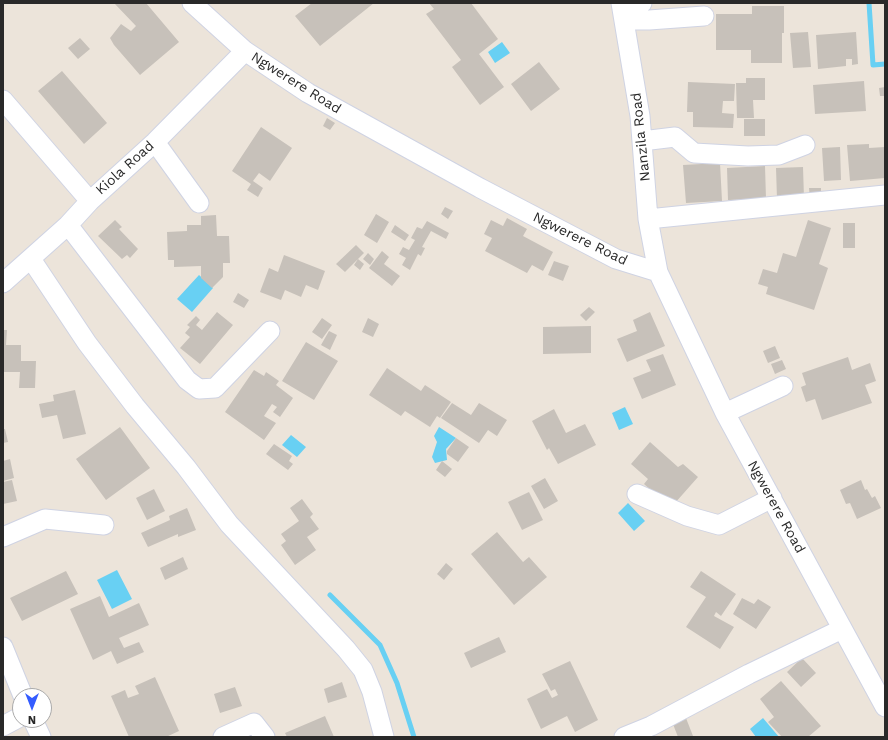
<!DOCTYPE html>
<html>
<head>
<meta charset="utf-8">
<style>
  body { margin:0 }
  #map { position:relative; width:888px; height:740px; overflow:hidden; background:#ece4da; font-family:"Work Sans",sans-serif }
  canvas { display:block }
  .frame { position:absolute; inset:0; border:4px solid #292929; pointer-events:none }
  .north { position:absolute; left:12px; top:688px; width:40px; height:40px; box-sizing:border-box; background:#fff; border:1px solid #a9a9a9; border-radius:50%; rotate:180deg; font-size:11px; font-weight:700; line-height:16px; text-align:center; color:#292929 }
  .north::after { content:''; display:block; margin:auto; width:14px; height:18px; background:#345cff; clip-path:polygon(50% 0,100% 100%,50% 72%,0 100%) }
</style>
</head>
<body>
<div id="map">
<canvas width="888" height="740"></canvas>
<div class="frame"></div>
<div class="north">N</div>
</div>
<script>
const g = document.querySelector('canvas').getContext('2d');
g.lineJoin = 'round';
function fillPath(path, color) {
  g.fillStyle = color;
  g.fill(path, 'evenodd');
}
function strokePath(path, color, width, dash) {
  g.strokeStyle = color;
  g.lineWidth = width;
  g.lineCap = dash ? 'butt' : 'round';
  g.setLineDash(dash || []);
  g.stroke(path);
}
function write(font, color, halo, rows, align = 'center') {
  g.font = font + ' "Work Sans",sans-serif';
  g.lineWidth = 4;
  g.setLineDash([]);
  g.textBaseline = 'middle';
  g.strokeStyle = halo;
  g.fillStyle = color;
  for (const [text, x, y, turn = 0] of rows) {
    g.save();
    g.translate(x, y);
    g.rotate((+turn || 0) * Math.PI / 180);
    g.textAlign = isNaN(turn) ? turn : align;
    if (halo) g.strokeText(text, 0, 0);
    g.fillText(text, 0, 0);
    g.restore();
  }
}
fillPath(new Path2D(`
  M502 42 510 53 495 63 488 52Z
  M199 275 213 288 192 312 177 299Z
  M625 407 633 424 619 430 612 413Z
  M439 427 456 438 446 449 447 460 435 463 432 457 437 442 434 436Z
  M291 435 306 447 297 457 282 445Z
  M628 503 645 521 634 531 618 513Z
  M117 570 132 599 112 609 97 580Z
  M763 718 779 737H756L750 729Z`), '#68d0f3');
strokePath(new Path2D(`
  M869 3 873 65 885 64
  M330 595 380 645 397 683 414 737`), '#68d0f3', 5);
fillPath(new Path2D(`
  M114 3H146L179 42 140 75 114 45 110 38 121 24 131 31 136 26Z
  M312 3H374L320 46 295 16Z
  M429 3H471L498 39 479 54 504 87 480 105 452 67 461 60 426 14 434 9Z
  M752 6H784V33H782V63H751V50H716V14H752Z
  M808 32 811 67 793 68 790 33Z
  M856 32 858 64 852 65V59H846V66L818 69 816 35Z
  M80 38 90 49 78 59 68 48Z
  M539 62 560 89 531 111 511 84Z
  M62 71 107 123 84 144 38 91Z
  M746 78H765V100H753L754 118H737L736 83H746Z
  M864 81 866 111 815 114 813 85Z
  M688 82 735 84 734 101H723L722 113 734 114 733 128 693 127V112H687Z
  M885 87V96H880L879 88Z
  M327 118 335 123 330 130 323 126Z
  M744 119H765V136H744Z
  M261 127 292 148 270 181 259 173 253 181 263 188 258 197 247 190 251 184 232 171Z
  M869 144V148L885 147V178L850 181 847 145Z
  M840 147 841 180 824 181 822 148Z
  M720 163 722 201 686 203 683 165Z
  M765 166 766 199 728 200 727 168Z
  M803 167 804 198 777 199 776 168Z
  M809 188H821V199H810Z
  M445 207 453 211 448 219 441 214Z
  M376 214 389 222 377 243 364 235Z
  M216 215 217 236H229L230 263H223V277L212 288 201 278V266L174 267V260H168L167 232 187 231V225H201V216Z
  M507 218 527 229 523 236 553 252 543 271 532 265 527 273 485 251 492 238 484 234 491 220 503 226Z
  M115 220 122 227 119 229 138 249 130 258 127 255 122 259 98 236Z
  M808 220 831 228 819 264 828 268 814 310 766 294 768 287 758 284 763 269 777 273 783 253 796 257Z
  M427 221 449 233 446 239 431 231 422 247 425 248 421 256 418 254 410 270 402 265 406 258 399 254 403 247 409 250 415 240 411 238 417 227 422 229Z
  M843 223H855V248H843Z
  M395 225 409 235 405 241 391 232Z
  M356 245 364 253 345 272 336 264Z
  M382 251 389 257 384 264 400 276 392 286 369 268Z
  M368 253 374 259 370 265 363 259Z
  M284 255 325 271 318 290 306 285 301 297 285 290 281 300 260 292 269 268 278 272Z
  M358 259 364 264 360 270 354 265Z
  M554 261 569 266 563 281 548 275Z
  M238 293 249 300 244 308 233 302Z
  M589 307 595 312 586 321 580 315Z
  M217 312 233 325 200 364 180 348 190 337 185 333 190 327 187 325 196 316 200 320 196 325 202 330Z
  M650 312 665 346 627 362 617 339 637 331 633 320Z
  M322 318 332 325 322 339 312 332Z
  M368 318 379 324 373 337 362 332Z
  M591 326V353L543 354V327Z
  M3 330H7L6 345H21V361H36L35 388H19L20 372H4Z
  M329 331 337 335 330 350 321 345Z
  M306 342 338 361 314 400 282 381Z
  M775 346 780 358 768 363 763 351Z
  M663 354 676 385 642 399 633 378 651 371 646 360Z
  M848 357 852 370 870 363 876 381 865 385 872 403 822 420 815 399 806 402 801 387 806 385 802 373Z
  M782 360 786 369 775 374 771 364Z
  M387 368 421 391 425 385 451 402 440 418 437 416 430 427 405 411 401 416 369 395Z
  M254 370 264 376 266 372 279 381 276 385 293 398 280 417 273 412 277 407 272 404 264 416 276 423 264 440 225 412Z
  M75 390 86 434 63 439 57 415 42 418 39 404 54 401 53 395Z
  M452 403 471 415 479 403 507 420 497 436 488 430 479 443 441 418Z
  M554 409 566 433 585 424 596 445 558 464 549 448 547 450 532 421Z
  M120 427 150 468 106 500 76 459Z
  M3 429H5L8 442 3 443Z
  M456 438 469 447 458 462 447 454V451Z
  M650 442 678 467 683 464 698 477 675 503 666 496 662 500 644 484 648 479 631 464Z
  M274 444 292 456 289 461 293 464 288 470 266 454Z
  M10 459 14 478 3 481V461Z
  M442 461 452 469 445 477 436 470Z
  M545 478 558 501 544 509 531 486Z
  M12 480 17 501 3 504V482Z
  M861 480 865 490 867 489 872 498 875 496 881 508 857 519 850 503 846 504 840 490Z
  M154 489 165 511 147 520 136 498Z
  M529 492 543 520 522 530 508 502Z
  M302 499 313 514 310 517 319 529 307 537 316 550 295 565 281 545 286 541 281 534 299 521 290 508Z
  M187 508 196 530 178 537V534L148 547 141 533 170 520 169 516Z
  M497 532 523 562 529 557 547 577 514 605 471 554Z
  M183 557 188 569 165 580 160 568Z
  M446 563 453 569 444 580 437 574Z
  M66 571 78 594 22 621 10 598Z
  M701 571 736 594 721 616 716 612 714 616 734 627 720 649 686 627 706 597 690 587Z
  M100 596 109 617 139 603 149 625 119 638 124 648 139 642 144 652 117 664 111 651 93 660 70 609Z
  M742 598 754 604 758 599 771 607 756 629 733 614Z
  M499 637 506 652 471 668 464 653Z
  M802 658 816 673 801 687 787 672Z
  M570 661 598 720 575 732 567 716 541 729 527 699 547 689 552 698 558 695 555 689 551 691 542 674Z
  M155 677 179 731 166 737H129L111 696 125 690 128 698 139 694 135 686Z
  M781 681 821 726 808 737H782L768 722 774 717 760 699Z
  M342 682 347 697 328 703 324 689Z
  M235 687 242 706 220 713 214 694Z
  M684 713 693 736 691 737H678L671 719Z
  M325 716 334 737H287L285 733Z`), '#c7c1ba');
const minor = new Path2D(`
  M192 3 245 51 308 93 480 188 616 259 658 272 725 413 885 707
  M621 3 640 116 648 219 658 272
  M622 6 642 3
  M624 20H649L704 16
  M3 100 90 201
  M642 141 675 137 694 153 748 156 779 155 805 145
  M155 142 199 203
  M648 219 885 195
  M68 225 187 380 199 389 215 388 270 331
  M31 259 87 343 135 406 186 467 229 524 346 649 363 670 372 692 384 737
  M3 283 68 225 90 201 155 142 245 51
  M725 413 783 386
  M637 494 687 516 719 525 772 498
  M3 537 45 519 104 525
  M3 647 23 696
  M33 720 41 737
  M3 726 20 717
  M223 737 254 723 265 737
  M624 737 651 726 749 674 842 629`);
strokePath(minor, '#cfd3e3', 21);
strokePath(minor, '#fff', 19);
write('14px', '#292929', '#fff', [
  ["Ngwerere Road",296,83,32],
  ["Nanzila Road",641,137,-96],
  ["Kiola Road",125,168,-42],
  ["Ngwerere Road",580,239,26],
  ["Ngwerere Road",776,507,61]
]);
</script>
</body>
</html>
